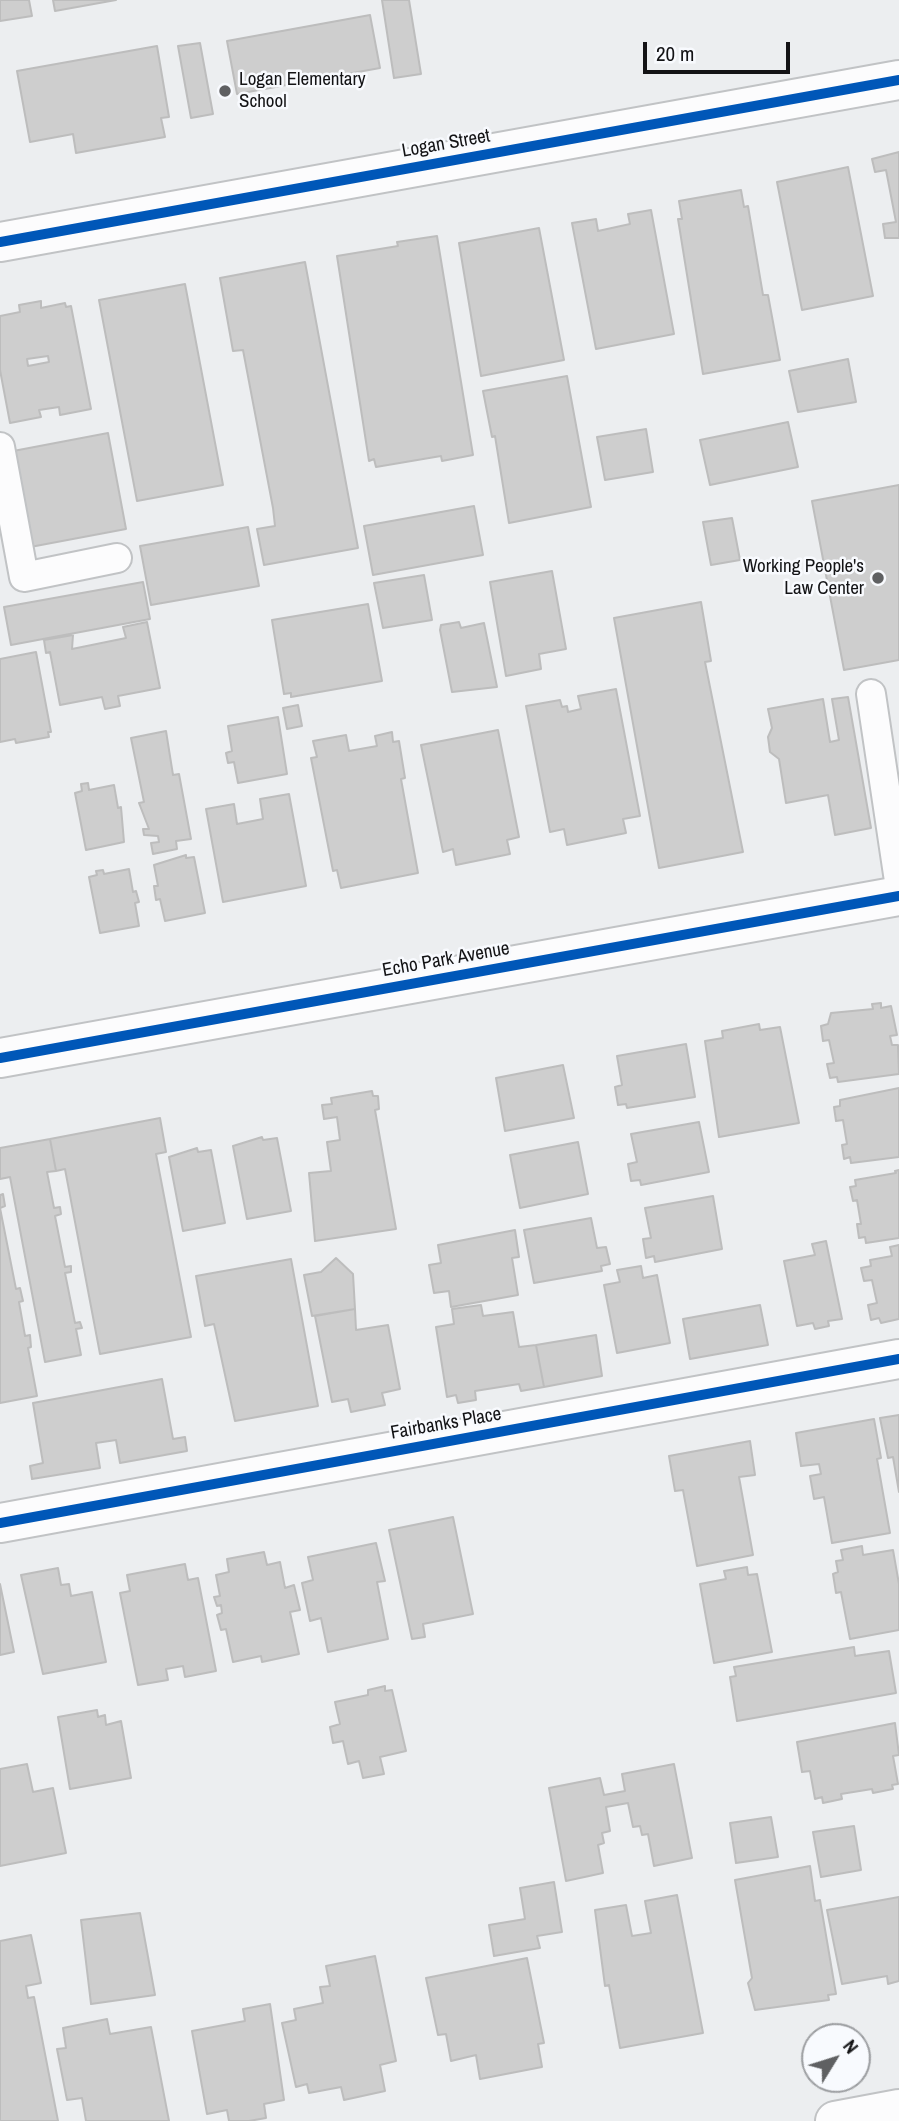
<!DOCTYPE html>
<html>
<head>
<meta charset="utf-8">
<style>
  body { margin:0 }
  #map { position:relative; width:899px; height:2121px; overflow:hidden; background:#eceef0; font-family:"Archivo Narrow",sans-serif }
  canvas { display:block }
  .north { position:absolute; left:801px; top:2023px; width:70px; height:70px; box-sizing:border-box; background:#f8fafe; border:2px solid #9c9ea1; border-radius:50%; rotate:52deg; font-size:19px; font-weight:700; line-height:28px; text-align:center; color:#131315 }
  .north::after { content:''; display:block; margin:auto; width:24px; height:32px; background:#5f6062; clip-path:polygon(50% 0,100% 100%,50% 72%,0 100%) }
  .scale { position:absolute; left:643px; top:42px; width:147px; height:32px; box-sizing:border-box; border:4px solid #131315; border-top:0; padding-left:9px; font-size:21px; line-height:24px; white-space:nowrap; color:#131315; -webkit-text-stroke:5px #f8fafe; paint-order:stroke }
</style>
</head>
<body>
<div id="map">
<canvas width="899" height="2121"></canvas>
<div class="north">N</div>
<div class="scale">20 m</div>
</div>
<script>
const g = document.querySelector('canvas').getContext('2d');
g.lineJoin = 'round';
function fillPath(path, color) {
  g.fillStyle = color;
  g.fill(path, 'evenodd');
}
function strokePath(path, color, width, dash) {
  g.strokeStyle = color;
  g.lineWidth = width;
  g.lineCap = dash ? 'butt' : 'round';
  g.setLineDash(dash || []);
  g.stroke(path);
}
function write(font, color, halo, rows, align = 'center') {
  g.font = font + ' "Archivo Narrow",sans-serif';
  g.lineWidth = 5;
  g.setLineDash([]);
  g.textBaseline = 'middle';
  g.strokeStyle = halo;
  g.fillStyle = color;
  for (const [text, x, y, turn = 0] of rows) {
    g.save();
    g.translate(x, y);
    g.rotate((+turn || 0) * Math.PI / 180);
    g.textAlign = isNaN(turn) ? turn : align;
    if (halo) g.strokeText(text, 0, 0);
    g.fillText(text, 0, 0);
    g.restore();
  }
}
const building = new Path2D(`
  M0 0H29L32 16 0 21Z
  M53 0H116L55 11Z
  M382 0H409L421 74 394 78Z
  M370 15 380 68 237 94 227 41Z
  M200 43 213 114 191 118 178 46Z
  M157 46 169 117 161 118 165 137 76 153 73 134 30 142 17 71Z
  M899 152V238H885L883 224 896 222 886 170 875 172 872 159Z
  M848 167 873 296 802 310 777 182Z
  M741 190 744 207 748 206 763 295H768L780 360 703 374 678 219H682L679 201Z
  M651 210 674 334 596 349 572 223 596 219 598 231 630 224 628 214Z
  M539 228 564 360 481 376 459 243Z
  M437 236 473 455 442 461 441 456 376 467 374 459 369 461 337 256 398 246 397 242Z
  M305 262 358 548 264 565 257 529 275 526 273 508 243 350 233 351 220 278Z
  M185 284 223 485 137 501 99 300Z
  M41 301V308L65 303 66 307 71 306 91 409 60 415 59 407 39 410 41 417 10 423 0 370V316L20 312 19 305ZM48 356 49 362 28 366 27 359Z
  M848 359 856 402 798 412 789 371Z
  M567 376 591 507 509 523 495 436 492 437 483 391Z
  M788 422 798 467 710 485 700 440Z
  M646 429 653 472 605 480 597 437Z
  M108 433 126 529 25 548 8 452Z
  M899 485V660L844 670 812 501Z
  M474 506 483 555 373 575 364 526Z
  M732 518 740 560 711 565 703 522Z
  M248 527 259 586 151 605 140 546Z
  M552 571 566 649 539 654 541 669 506 676 490 582Z
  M424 575 432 620 383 628 374 583Z
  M143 582 150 619 11 645 4 607Z
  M701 602 711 661 705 662 743 852 659 868 614 618Z
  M368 604 382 681 291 697V693L284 694 272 620Z
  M147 622 160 688 118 696 120 706 105 709 102 697 60 705 50 652 46 653 44 640 73 635 72 649 126 638 123 627Z
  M459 622 461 628 484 623 497 687 452 692 440 630 441 625Z
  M36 652 51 732H48L49 737 16 743 15 739 0 742V659Z
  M616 689 640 816 623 819 626 833 567 845 564 829 550 832 526 706 560 700 562 707 567 706 568 712 581 709 578 696Z
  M848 697 871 828 835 835 828 795 786 803 779 759 770 752 768 737 772 728 768 709 823 699 830 742 839 740 832 699Z
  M298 705 302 726 287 729 283 708Z
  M278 717 287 774 238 783 234 762 228 763 226 753 232 751 228 726Z
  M498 730 519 837 507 840 510 854 456 865 453 849 443 852 421 745Z
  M166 731 173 775 179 774 191 839 176 841 177 849 153 854 151 843 159 842 158 836 144 835 143 829H149L139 803 144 802 131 738Z
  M392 732 393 742 399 741 405 778 401 779 418 873 341 888 337 870 333 871 311 758 317 757 313 741 346 735 349 751 377 746 375 736Z
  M88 783 89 790 114 785 118 808 121 807 124 842 86 850 75 793 82 791 81 784Z
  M289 794 306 886 223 902 206 809 234 804 237 824 263 819 260 799Z
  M186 855V858L194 857 205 913 165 921 160 899 156 900 154 886H158L154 865Z
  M129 869 133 892 136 891 139 902 135 903 139 926 100 933 89 877 97 875 96 871 103 870 104 874Z
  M881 1003V1008L891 1006 897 1035 890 1036 892 1045H898L899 1074 838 1082 837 1077 830 1078 827 1064 834 1063 829 1040 823 1041 821 1026 828 1024 831 1013 873 1009 872 1004Z
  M759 1024 760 1030 780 1027 799 1123 719 1137 705 1041 723 1038 722 1031Z
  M686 1044 695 1097 627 1108 626 1104 618 1105 615 1087 622 1085 617 1056Z
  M563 1065 574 1118 505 1131 496 1078Z
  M899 1088V1157L851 1163 850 1157 844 1159 842 1145 847 1144 843 1120 836 1121 834 1107 840 1106V1100Z
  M372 1091 373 1096H378L379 1109 375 1110 396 1229 315 1241 309 1173 331 1171 327 1142 340 1140 337 1117 324 1119 322 1105 332 1104 331 1098Z
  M160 1118 166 1152 156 1154 191 1337 100 1354 65 1169 56 1171 50 1139Z
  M699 1122 709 1172 641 1185 640 1180 631 1181 628 1164 637 1162 631 1134Z
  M262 1137 263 1140 277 1138 291 1211 247 1219 233 1146Z
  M50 1139 56 1171 47 1172 54 1208 60 1207 61 1214 55 1216 65 1267 71 1266V1272L65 1273 75 1323 80 1322 82 1328 76 1329 81 1355 45 1362 10 1177 0 1179V1148Z
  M578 1142 588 1194 520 1208 510 1155Z
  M197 1148 198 1152 211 1150 225 1223 183 1231 169 1157Z
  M899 1170V1238L866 1243 865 1237 859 1238 857 1224H861L857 1200 853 1201 850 1187 856 1186 855 1180 896 1173 895 1171Z
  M3 1194 5 1206 0 1208 16 1289 20 1288 23 1301 19 1302 25 1336 30 1335 31 1347 28 1348 37 1396 0 1403V1195Z
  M713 1196 722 1249 655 1262 654 1256 646 1258 643 1239 651 1238 645 1208Z
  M591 1218 597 1248 606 1247 610 1264 601 1266 602 1271 534 1283 524 1230Z
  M515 1230 519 1257 512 1258 518 1295 451 1307 449 1291 434 1293 429 1265 441 1263 438 1245Z
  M826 1241 842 1319 828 1321 829 1326 815 1329 813 1323 797 1326 784 1261 815 1255 812 1244Z
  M899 1245V1319L881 1323 879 1318 871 1320 868 1305 877 1303 872 1280 864 1281 861 1268 871 1266 870 1260 892 1256 890 1247Z
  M336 1258 353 1274 355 1309 312 1316 304 1275 321 1272Z
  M291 1259 318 1406 235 1421 214 1324 205 1326 196 1276Z
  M641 1266 643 1278 657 1275 670 1343 617 1353 604 1285 620 1282 617 1270Z
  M481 1305 483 1316 513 1312 519 1347 536 1345 544 1387 521 1391 519 1384 475 1391 476 1400 458 1403 456 1395 447 1397 436 1327 454 1324 452 1309Z
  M760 1305 768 1345 690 1359 683 1319Z
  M355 1309 356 1330 388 1325 400 1389 382 1393 385 1405 351 1412 348 1399 332 1402 315 1316Z
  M596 1335 602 1376 544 1387 536 1345Z
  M162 1379 173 1439 185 1437 187 1451 120 1463 116 1440 96 1443 100 1468 32 1479 30 1466 43 1463 33 1403Z
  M899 1415V1492L893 1457 888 1458 880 1418Z
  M874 1419 881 1458 877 1459 890 1533 832 1543 824 1497 814 1499 810 1476 821 1474 819 1464 801 1466 796 1433Z
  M750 1441 755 1475 739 1477 753 1555 697 1566 683 1490 675 1491 669 1456Z
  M453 1517 473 1614 423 1624 425 1637 412 1639 389 1530Z
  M376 1543 385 1581 377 1582 388 1639 328 1652 321 1618 310 1621 302 1583 313 1580 308 1557Z
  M862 1546 863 1555 893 1550 899 1584V1630L850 1639 841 1592 836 1593 833 1574 838 1572 836 1561 843 1560 841 1550Z
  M264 1552 267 1565 280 1562 285 1588 294 1585 300 1610 290 1612 299 1654 262 1662 261 1656 233 1662 226 1629 221 1630 217 1615 222 1613 221 1605 217 1606 214 1597 220 1596 216 1575 229 1572 227 1559Z
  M185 1564 188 1580 198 1578 216 1671 185 1677 183 1666 166 1669 168 1680 138 1685 120 1593 130 1591 127 1575Z
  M747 1567 748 1575 757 1574 772 1652 714 1663 700 1584 726 1579 724 1571Z
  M58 1568 61 1585 69 1584 71 1596 92 1592 106 1662 43 1674 21 1575Z
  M0 1584 14 1652 0 1655Z
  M854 1647 855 1656 889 1651 896 1693 737 1721 730 1677 736 1676 734 1667Z
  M385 1686V1691L392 1690 406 1751 380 1757 384 1774 363 1778 359 1761 348 1764 343 1741 333 1743 330 1727 340 1724 335 1702 368 1695V1690Z
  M97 1710 98 1717 105 1715 106 1725 121 1721 131 1778 70 1789 58 1717Z
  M895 1723 899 1755 893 1756 898 1784 892 1785 893 1789 873 1793 872 1789 841 1794 842 1799 823 1803 822 1797 815 1799 810 1771 802 1772 797 1742Z
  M27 1764 33 1792 53 1788 66 1853 0 1866V1769Z
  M674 1764 692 1858 654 1866 648 1834 642 1835 640 1826 633 1827 628 1803 606 1807 610 1831 602 1833 604 1843 598 1845 603 1873 566 1881 549 1788 600 1778 604 1795 625 1791 622 1774Z
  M771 1817 778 1857 736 1863 730 1823Z
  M854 1826 861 1870 821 1877 813 1832Z
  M810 1866 815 1901 820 1900 836 1994 828 1995 829 2000 755 2010 748 1983 752 1978 735 1880Z
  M554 1882 562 1932 537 1936 540 1948 494 1956 489 1925 525 1919 520 1888Z
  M677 1895 703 2033 620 2048 609 1985 605 1986 595 1910 626 1905 632 1936 651 1933 645 1901Z
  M899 1897V1981L888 1984 887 1976 842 1984 827 1910Z
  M140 1913 155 1995 91 2004 81 1920Z
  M31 1935 41 1983 26 1986 28 1998 34 1997 58 2121H0V1941Z
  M375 1956 396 2061 380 2065 385 2091 344 2100 341 2087 309 2093 307 2084 296 2087 282 2023 296 2020 294 2009 323 2003 320 1987 330 1986 326 1966Z
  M527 1958 544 2043 538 2044 542 2067 480 2079 476 2055 451 2061 446 2034 438 2035 426 1978Z
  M270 2004 284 2100 264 2104 266 2118 249 2121H229L227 2110 207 2114 192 2031 245 2021 243 2009Z
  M107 2019 110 2034 151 2027 169 2121H86L82 2098 67 2100 57 2049 66 2048 63 2028Z`);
fillPath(building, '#cecece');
strokePath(building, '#bdbdbd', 2);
const service = new Path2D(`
  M0 447 24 577 117 558
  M871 694 899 881`);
const minor = new Path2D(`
  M0 242 899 80
  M0 1523 899 1359
  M835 2121 899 2109`);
const tertiary = new Path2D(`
  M0 1058 899 896`);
strokePath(service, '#c1c3c5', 32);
strokePath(minor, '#c1c3c5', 42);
strokePath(tertiary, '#c1c3c5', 42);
strokePath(service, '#fcfcfd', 28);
strokePath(minor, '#fcfcfd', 38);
strokePath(tertiary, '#fcfcfd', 38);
strokePath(new Path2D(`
  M0 242 899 80
  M0 1058 899 896
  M0 1523 899 1359`), '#0057b8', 10);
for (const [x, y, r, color] of [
  [225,91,7,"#5f6062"],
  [878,578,7,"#5f6062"]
]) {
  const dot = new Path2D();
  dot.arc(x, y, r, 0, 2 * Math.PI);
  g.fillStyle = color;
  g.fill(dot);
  strokePath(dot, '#f8fafe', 2.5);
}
write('19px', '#131315', '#f8fafe', [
  ["Logan Elementary",239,80],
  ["School",239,102],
  ["Working People's",864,567,"right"],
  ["Law Center",864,589,"right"]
], 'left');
write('19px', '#131315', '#f8fafe', [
  ["Logan Street",446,144,-10],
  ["Echo Park Avenue",446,960,-10],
  ["Fairbanks Place",446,1424,-10]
]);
</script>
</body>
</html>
